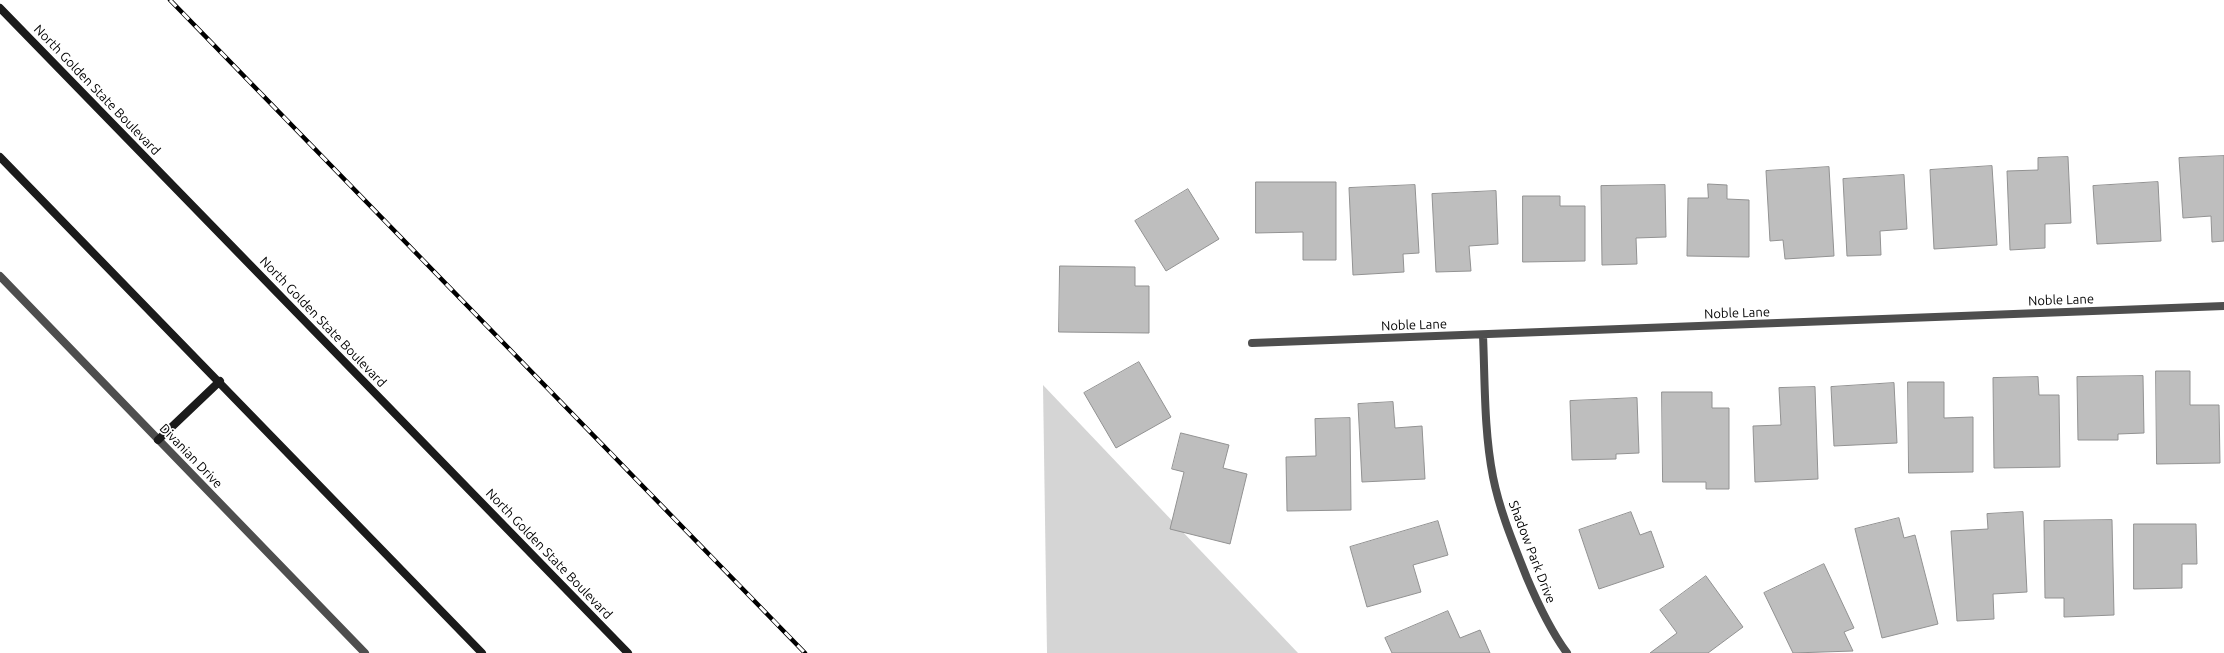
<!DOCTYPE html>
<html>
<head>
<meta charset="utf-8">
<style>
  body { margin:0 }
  canvas { display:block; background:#fff }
</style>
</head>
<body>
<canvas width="2224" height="653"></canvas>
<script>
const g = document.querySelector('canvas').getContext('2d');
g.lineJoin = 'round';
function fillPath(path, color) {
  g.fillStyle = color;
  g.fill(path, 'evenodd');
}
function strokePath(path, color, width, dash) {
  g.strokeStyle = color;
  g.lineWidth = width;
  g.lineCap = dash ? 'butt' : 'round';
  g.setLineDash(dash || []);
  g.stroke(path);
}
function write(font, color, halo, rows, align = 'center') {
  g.font = font + ' Ubuntu,sans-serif';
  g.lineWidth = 3.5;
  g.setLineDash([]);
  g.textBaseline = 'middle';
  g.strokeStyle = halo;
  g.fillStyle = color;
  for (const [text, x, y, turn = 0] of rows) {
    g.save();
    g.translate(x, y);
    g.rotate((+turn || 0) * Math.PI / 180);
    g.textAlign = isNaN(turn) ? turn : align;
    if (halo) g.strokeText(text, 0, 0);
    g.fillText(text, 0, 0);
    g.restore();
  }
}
fillPath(new Path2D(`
  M1043 385 1298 653H1047Z`), '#d5d5d5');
const building = new Path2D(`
  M2224 156V241L2212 242 2211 216 2183 218 2179 158Z
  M2068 157 2071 223 2045 224V248L2010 250 2007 171 2038 170V158Z
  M1992 166 1997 245 1934 249 1930 170Z
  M1829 167 1834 256 1785 259 1783 240 1770 241 1766 171Z
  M1904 175 1907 229 1880 231 1881 255 1847 256 1843 179Z
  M1256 182H1336V260H1303V232L1256 233Z
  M2158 182 2161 241 2097 244 2093 186Z
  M1708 184 1727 185V199L1749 200V257L1687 256 1688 198H1708Z
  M1415 185 1419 253 1403 254 1404 272 1353 275 1349 188Z
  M1665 185 1666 237 1636 238 1637 264 1602 265 1601 186Z
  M1188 189 1219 239 1166 271 1135 221Z
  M1496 191 1498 244 1469 246 1471 271 1436 272 1432 194Z
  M1523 196H1560V206H1585V261L1523 262Z
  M1060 266 1135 267V286H1149V333L1059 332Z
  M1139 362 1171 417 1116 448 1084 393Z
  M2156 371H2190V405H2219L2220 463 2157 464Z
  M2143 376 2144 433 2118 434V440H2078L2077 377Z
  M2038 377 2039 395H2059L2060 467 1994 468 1993 378Z
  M1908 382H1944V418L1973 417V472L1909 473Z
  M1894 383 1897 443 1834 446 1831 387Z
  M1815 387 1818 479 1755 482 1753 426 1781 425 1779 388Z
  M1662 392H1712V408H1729V489H1706V482H1663Z
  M1637 398 1639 453 1616 454V459L1572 460 1570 401Z
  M1393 402 1395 428 1422 426 1425 479 1362 482 1358 404Z
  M1350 418 1351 510 1287 511 1286 457 1316 456 1315 419Z
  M1181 433 1229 445 1223 468 1247 474 1230 544 1170 529 1184 472 1172 469Z
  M1631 512 1640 535 1651 531 1664 567 1599 589 1579 530Z
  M2023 512 2027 592 1993 594 1994 619 1957 621 1951 531 1988 529 1987 514Z
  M1899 518 1904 538 1915 535 1938 624 1882 638 1855 529Z
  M2112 520 2114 615 2064 617V598H2045L2044 521Z
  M1438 521 1448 555 1413 565 1421 592 1367 607 1350 547Z
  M2134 524H2196L2197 564H2182V588L2134 589Z
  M1824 564 1854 628 1844 632 1853 651 1793 653 1764 593Z
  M1706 576 1743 627 1708 653H1650L1677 633 1660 610Z
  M1448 611 1460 638 1480 630 1490 653H1392L1385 638Z`);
fillPath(building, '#bebebe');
strokePath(building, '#929292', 1);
strokePath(new Path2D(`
  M0 276 365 653
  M1483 335C1485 382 1484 431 1493 477 1500 512 1514 545 1527 578 1538 604 1550 630 1567 653
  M1252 343 2224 306`), '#4e4e4e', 8);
strokePath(new Path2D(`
  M0 8 628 653
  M0 157 482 653
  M158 440 220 381`), '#1b1b1b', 8);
const rail = new Path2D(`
  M170 0 805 653`);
strokePath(rail, '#000', 4.5);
strokePath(rail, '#fff', 3, [9]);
write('13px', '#000', '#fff', [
  ["North Golden State Boulevard",97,90,46],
  ["Noble Lane",2061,300,-2],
  ["Noble Lane",1737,313,-2],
  ["North Golden State Boulevard",323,322,46],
  ["Noble Lane",1414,325,-2],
  ["Divanian Drive",191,456,46],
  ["Shadow Park Drive",1532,552,69],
  ["North Golden State Boulevard",549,554,46]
]);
</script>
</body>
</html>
